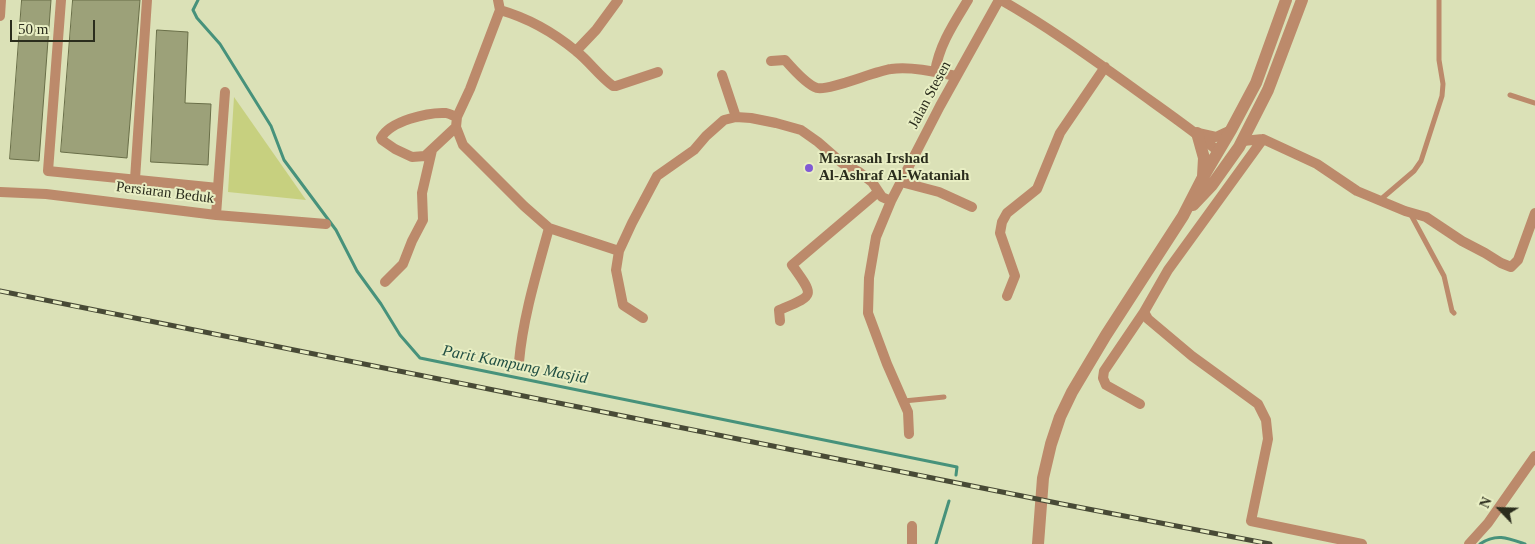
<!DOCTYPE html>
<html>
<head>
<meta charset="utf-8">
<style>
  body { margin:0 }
  #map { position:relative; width:1535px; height:544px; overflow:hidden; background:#dbe1b7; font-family:Georgia,serif }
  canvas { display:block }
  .north { position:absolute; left:1475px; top:484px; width:50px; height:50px; -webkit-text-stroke:4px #e8eec3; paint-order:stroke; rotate:294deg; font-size:14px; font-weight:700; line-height:20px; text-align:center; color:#2b2d1d }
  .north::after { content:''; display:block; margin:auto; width:18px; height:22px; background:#2b2d1d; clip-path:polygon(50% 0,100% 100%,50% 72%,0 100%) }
  .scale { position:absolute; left:10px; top:20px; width:85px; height:22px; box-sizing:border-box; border:2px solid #2b2d1d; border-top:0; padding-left:6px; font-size:15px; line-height:18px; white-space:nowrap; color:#2b2d1d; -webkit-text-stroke:4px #e8eec3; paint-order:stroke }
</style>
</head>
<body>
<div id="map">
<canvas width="1535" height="544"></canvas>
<div class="north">N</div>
<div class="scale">50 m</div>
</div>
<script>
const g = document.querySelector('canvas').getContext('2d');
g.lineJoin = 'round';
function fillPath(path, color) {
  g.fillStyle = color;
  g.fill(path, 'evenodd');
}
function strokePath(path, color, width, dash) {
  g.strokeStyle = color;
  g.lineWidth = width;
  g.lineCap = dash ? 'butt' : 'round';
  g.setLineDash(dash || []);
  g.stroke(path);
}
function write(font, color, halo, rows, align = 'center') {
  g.font = font + ' Georgia,serif';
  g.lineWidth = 4;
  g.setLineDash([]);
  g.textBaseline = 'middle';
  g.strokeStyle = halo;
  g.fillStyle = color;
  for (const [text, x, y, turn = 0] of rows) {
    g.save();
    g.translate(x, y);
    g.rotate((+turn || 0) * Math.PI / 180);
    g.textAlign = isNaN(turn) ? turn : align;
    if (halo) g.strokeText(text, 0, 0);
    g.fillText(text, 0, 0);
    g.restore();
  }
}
fillPath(new Path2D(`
  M234 97 306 200 228 192Z`), '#c7d07f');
strokePath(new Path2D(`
  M198 0 193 10 197 18 220 44 271 126 284 160 336 230 357 271 381 304 400 335 420 358 957 467 956 475
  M936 544 949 501
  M1480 544C1496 533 1508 538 1525 544`), '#47927b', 3);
const building = new Path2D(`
  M22 0H51L39 161 10 159Z
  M73 0H140L127 158 61 152Z
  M157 30 188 32 185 103 211 104 208 165 151 162Z`);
fillPath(building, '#9ca179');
strokePath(building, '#696e48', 1);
strokePath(new Path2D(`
  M1510 95 1535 103
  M1380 200 1414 171 1421 161 1442 96 1443 84 1439 60V0
  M1410 213 1444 276 1452 311 1454 313
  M904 401 944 397`), '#bc8a6b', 5);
strokePath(new Path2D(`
  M61 0 48 171 218 188
  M1001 0C1045 25 1087 55 1129 85 1159 107 1190 128 1218 151
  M500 10C528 18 553 32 576 51 589 61 599 76 613 86H616L658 72
  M0 16 1 0
  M576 51 596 30 618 0
  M771 61 785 60C792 68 807 85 817 88 829 91 875 71 891 69 910 66 937 72 956 76
  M935 72C939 45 954 23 968 0
  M722 75 736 117
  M457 117C454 116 450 114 446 113 428 112 390 121 381 138L382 140 395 149 412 157 425 156 456 127 457 117 470 89 500 10 498 0
  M456 127 463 145 524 206 549 228 619 251
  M1198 133 1216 137 1231 130
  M1263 139 1168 270 1144 312 1148 319 1192 356 1258 404 1266 420 1268 439 1251 521 1362 544
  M1243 141 1263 139 1317 164 1357 191 1405 211 1426 217 1462 241 1485 253 1501 263 1511 267 1518 260 1535 213
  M135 179 147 0
  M901 182 939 192 972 207
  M0 192 46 194 216 215 326 224
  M216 215 225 92
  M385 282 403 264 412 241 423 220 422 193 432 150
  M1007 296 1015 276 1000 233 1002 222 1007 213 1037 189 1060 133 1105 67
  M643 318 623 305 616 270 619 251 632 223 657 176 694 150 706 136 724 120 736 117 751 118 776 123 801 130 818 142 842 163 859 172 872 182 882 197 891 201
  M780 321 779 310C815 295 815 297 792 265L878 192
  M519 362C523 317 537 272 549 228
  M1140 404 1106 385 1103 378 1104 371 1144 312
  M909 434 908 412 887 364 868 313 869 278 876 237 891 201 940 106 999 0
  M912 526V544
  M1469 544 1488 523 1535 456`), '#bc8a6b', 10);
strokePath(new Path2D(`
  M1197 133 1204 158 1203 176
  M1193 205 1212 185 1239 147 1268 90 1302 0
  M1038 544 1043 478 1051 444 1060 417 1072 392 1106 335 1183 216 1202 179 1231 130 1256 83 1286 0`), '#bc8a6b', 12);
const rail = new Path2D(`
  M0 291 1062 504 1270 544`);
strokePath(rail, '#484a36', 5);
strokePath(rail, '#e8eec3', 3, [9]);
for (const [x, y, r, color] of [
  [809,168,5,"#805ad4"]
]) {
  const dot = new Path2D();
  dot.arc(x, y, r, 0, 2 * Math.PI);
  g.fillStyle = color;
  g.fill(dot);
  strokePath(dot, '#e8eec3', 2);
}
write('15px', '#2b2d1d', '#e8eec3', [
  ["Jalan Stesen",930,95,-62],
  ["Persiaran Beduk",165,193,7]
]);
write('bold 15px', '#2b2d1d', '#e8eec3', [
  ["Masrasah Irshad",819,159],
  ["Al-Ashraf Al-Wataniah",819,176]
], 'left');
write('italic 16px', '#214f43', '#e8eec3', [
  ["Parit Kampung Masjid",515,365,11]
]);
</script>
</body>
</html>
